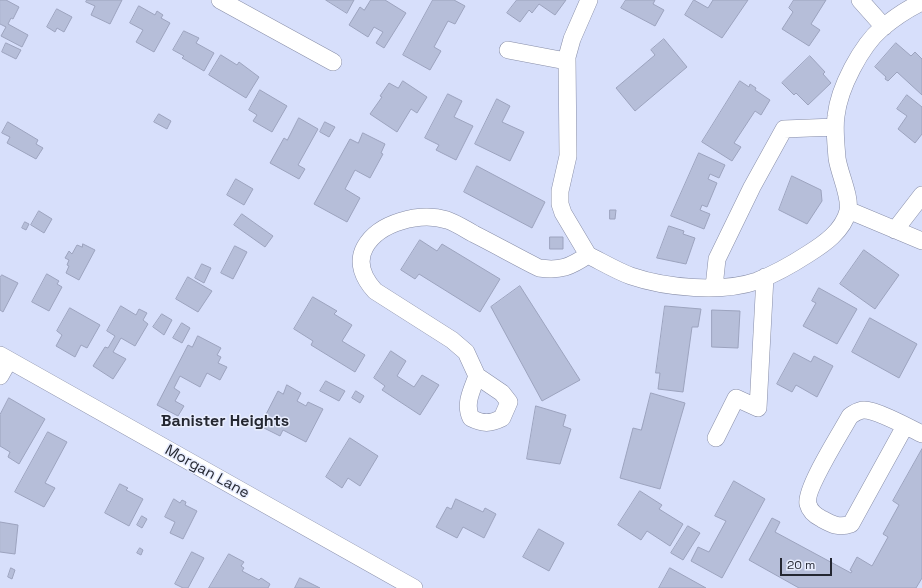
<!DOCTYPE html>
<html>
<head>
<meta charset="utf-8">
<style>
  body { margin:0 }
  #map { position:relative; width:922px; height:588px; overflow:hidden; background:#d7dffb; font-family:"Space Grotesk",sans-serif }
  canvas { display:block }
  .scale { position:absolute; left:780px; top:558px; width:52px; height:18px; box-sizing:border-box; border:2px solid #242731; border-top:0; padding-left:5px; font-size:12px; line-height:14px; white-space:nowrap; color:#242731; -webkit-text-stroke:3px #e8edfe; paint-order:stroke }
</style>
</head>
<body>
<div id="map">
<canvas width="922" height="588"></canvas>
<div class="scale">20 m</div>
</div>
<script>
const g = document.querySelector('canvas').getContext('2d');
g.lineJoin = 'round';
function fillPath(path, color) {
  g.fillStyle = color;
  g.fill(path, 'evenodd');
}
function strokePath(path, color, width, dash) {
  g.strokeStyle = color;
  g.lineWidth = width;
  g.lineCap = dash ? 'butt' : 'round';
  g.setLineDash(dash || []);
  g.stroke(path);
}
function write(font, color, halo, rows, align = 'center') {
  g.font = font + ' "Space Grotesk",sans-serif';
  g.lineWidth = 3;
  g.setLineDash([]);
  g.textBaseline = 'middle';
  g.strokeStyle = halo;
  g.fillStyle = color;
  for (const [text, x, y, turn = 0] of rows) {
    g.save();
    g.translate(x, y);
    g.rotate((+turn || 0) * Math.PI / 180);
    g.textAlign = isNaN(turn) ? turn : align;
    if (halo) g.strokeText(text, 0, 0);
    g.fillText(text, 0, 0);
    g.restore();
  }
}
const building = new Path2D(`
  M0 0H6L19 7 13 19 11 18 8 24 28 35 22 47 1 36 6 27 0 24Z
  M87 0H122L110 24 91 15 95 6 86 2Z
  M326 0H354L347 13Z
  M371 0H385L406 13 384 48 376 43 383 32 374 27 368 37 349 25 360 7 364 10Z
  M433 0H454L465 6 455 24 448 21 434 47 441 51 430 70 403 55Z
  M517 0H566L555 15 539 4 532 13 529 10 520 22 507 13Z
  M626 0H655L653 4 664 10 655 26 621 8Z
  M694 0 708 8 713 0H748L722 38 685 15Z
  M794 0H826L811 24 820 30 809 46 782 29 793 12 789 8Z
  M139 6 155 15 157 11 163 15 161 18 170 23 154 52 136 42 143 30 130 23Z
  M57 9 72 17 64 32 57 28 55 32 47 27Z
  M184 31 199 38 196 43 214 53 204 71 182 58 184 56 173 50Z
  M664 39 687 67 635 111 616 88 655 55 651 50Z
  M6 43 21 50 16 59 2 52Z
  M896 43 911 56 915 52 922 59V95L897 72 888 81 885 79 886 77 875 67Z
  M221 55 237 65 239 62 259 77 246 98 209 75Z
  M810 56 825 72 823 74 831 83 808 105 796 93 794 95 782 83Z
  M403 81 427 97 417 113 411 109 397 132 370 114 382 97 380 96 389 83 398 88Z
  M740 81 749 87 750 84 756 88 755 90 770 100 761 115 755 111 734 143 741 147 732 161 702 142Z
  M260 90 287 106 272 132 253 121 257 115 249 110Z
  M448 94 462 101 454 117 473 126 456 160 436 150 439 145 425 138Z
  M907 95 922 107V134L915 143 898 129 907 116 897 109Z
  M497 99 510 106 502 122 524 132 510 161 475 144Z
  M159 114 171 121 167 129 154 122Z
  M299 118 318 129 298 165 305 169 299 179 270 163 284 138 287 140Z
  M8 122 38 140 36 144 43 148 36 159 7 143 10 137 2 133Z
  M325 122 335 127 329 137 320 132Z
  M363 133 385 144 381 153 383 154 370 178 355 170 345 189 360 198 347 222 314 204 350 139 358 143Z
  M699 153 725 165 719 178 710 174 708 179 717 183 707 207 702 205 700 210 710 214 704 229 671 216Z
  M477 166 545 202 532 228 464 192Z
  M792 176 821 190 822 201 807 224 779 210Z
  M236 179 253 189 244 205 227 195Z
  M610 210H616L615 219H610Z
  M39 211 52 219 44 233 31 225Z
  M242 214 273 236 265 247 234 225Z
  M25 222 29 224 26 230 22 228Z
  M669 226 684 231 683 234 695 238 686 264 657 258Z
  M550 237H563V249H550Z
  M420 240 437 251 442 244 500 279 480 312 419 274 415 279 401 270Z
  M83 244 95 250 79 280 66 273 69 266 67 265 69 260 65 258 69 251 72 254 77 245 82 247Z
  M235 246 247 252 233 279 221 273Z
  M864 250 899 275 875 309 840 284Z
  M202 264 211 268 204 283 195 278Z
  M47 274 59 281 57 284 62 287 49 311 32 302Z
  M2 275 18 283 3 312 0 310V278Z
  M188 277 212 291 198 312 176 299Z
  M520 286 580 380 542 401 491 307Z
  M819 288 857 309 837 344 803 326 816 303 812 301Z
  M313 297 337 311 334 314 352 325 342 341 365 355 355 372 311 345 313 341 294 329Z
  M121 306 136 315 139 309 147 313 143 320 148 324 135 346 121 338 113 352 126 359 113 379 93 366 105 347 108 348 115 336 107 331Z
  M665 306 701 309 698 327H692L683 392 658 389 660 373H656Z
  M70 308 100 325 87 348 81 345 75 357 56 346 62 335 57 331Z
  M712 310 740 311 738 348 712 347Z
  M162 314 172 320 164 335 153 327Z
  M870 318 917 344 899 378 852 352Z
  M182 323 190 328 182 343 173 338Z
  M198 336 221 348 217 355 221 357 218 363 227 367 220 380 207 373 200 387 180 376 174 388 180 392 175 401 184 406 178 416 157 405 188 345 192 347Z
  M391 351 406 361 397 376 414 387 422 375 439 385 420 415 382 390 385 386 374 378Z
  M794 353 811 362 814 356 833 366 817 397 796 385 792 392 777 384Z
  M326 381 345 391 339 401 320 391Z
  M287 385 301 393 297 401 306 406 308 402 323 409 306 442 283 430 280 436 260 426 278 391 283 394Z
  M356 391 364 396 360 403 352 398Z
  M651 393 685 403 660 489 620 478 633 428 641 430Z
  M9 398 45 419 19 464 8 457 10 452 0 446V415Z
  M536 406 566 415 563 426 571 429 560 464 527 459Z
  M48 432 67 442 45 483 55 488 44 507 15 492Z
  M350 438 378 456 360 486 348 478 342 488 326 477Z
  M922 449V578L916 588H799L749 560 772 518 780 522 775 532 851 573 852 571 850 570 857 557 872 566 888 537 883 534 899 505 893 501Z
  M734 481 765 499 722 578 691 561 698 547 709 552 726 521 715 516Z
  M120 484 128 488 126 490 143 499 129 526 105 513Z
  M640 491 662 505 659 509 683 524 670 546 647 531 641 540 618 525Z
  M174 499 180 503 182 500 186 502 185 505 197 511 183 539 170 533 175 522 165 517Z
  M456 499 483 512 485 508 496 514 484 538 463 527 457 538 436 527 447 507 451 509Z
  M142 516 147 519 142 528 137 525Z
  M0 522 18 525 15 554 0 552Z
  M688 526 700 533 683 560 671 553Z
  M539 529 564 543 549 571 523 557Z
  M140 548 143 550 141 555 137 553Z
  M192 552 204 558 188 588H183L175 584Z
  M229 554 244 562 241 566 244 568 242 571 259 580 261 578 270 584 268 588H209Z
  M11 568 15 570 12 579 8 577Z
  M670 568 706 588H659Z
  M300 578 320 588H295Z`);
fillPath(building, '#b6bed9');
strokePath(building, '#9ca3be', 1);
const minor = new Path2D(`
  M220 0 333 62
  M860 0 884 27
  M508 50 566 61
  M848 210 922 241
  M895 230 922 195
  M588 255C602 262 617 271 631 276 666 288 722 293 757 281 775 274 791 265 808 254 824 244 843 231 848 211 851 197 839 173 837 158 836 144 834 129 836 116 839 88 861 46 882 28 894 18 907 9 922 2
  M588 255 563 213 560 204V191L568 156 567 57 572 39 589 0
  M714 287 717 259 752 187 784 129 835 127
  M0 355 414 588
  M0 376 9 360
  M477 376 502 393 509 402 502 418C490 424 483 424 471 418 464 404 472 390 477 376L466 352 452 340 375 291C364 279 356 263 365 247 379 222 420 212 447 220 456 223 465 229 474 234 496 245 517 257 539 268 561 271 570 267 588 255
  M905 426 851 524C839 528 833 525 822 519 816 516 810 512 808 504 804 490 842 431 850 416 855 413 858 410 864 410 877 410 910 428 922 434
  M716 438 736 398 758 408 765 277`);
strokePath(minor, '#878da7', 18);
strokePath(minor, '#fff', 17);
write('15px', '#242731', '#e8edfe', [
  ["Morgan Lane",207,472,29]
]);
write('bold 16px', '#242731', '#e8edfe', [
  ["Banister Heights",225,422]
]);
</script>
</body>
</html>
